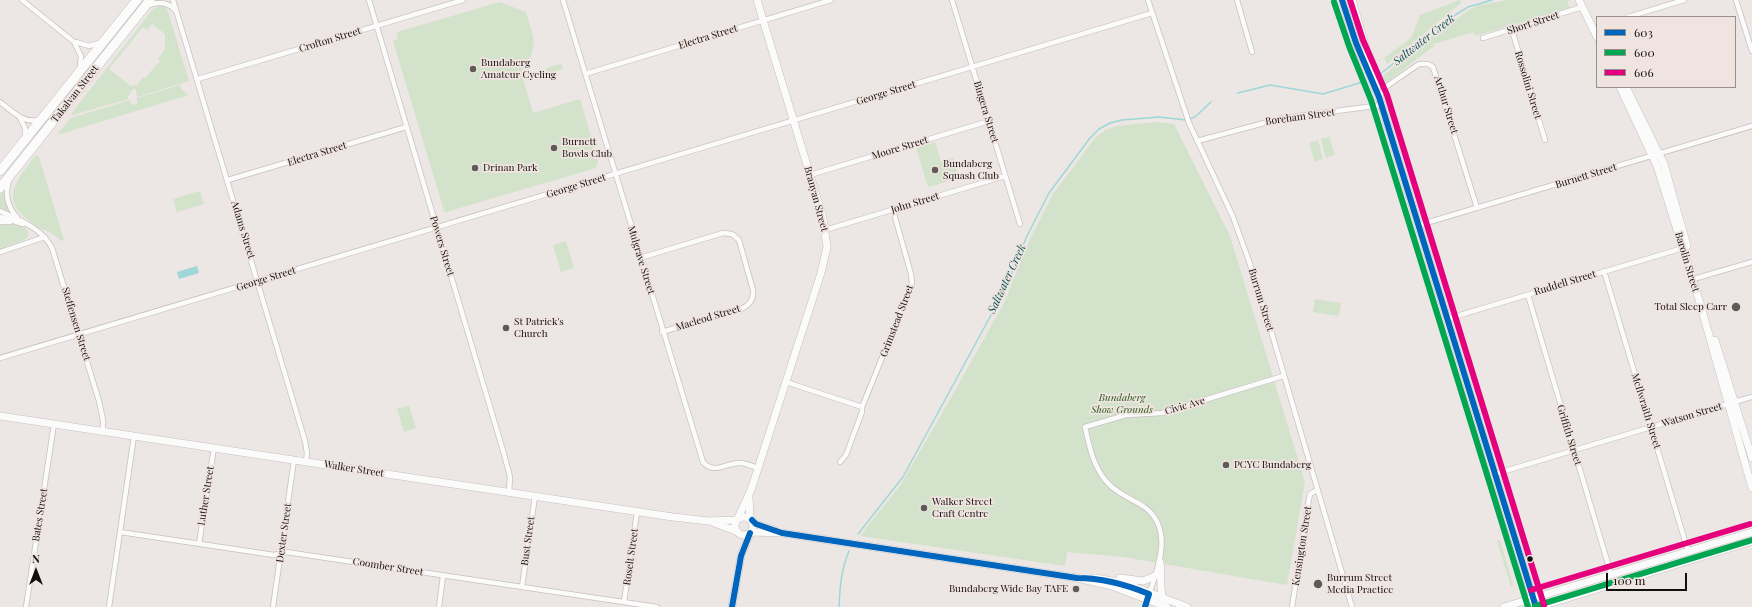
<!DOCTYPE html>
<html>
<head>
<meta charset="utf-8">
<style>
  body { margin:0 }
  #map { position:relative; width:1752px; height:607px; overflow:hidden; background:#ece6e4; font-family:"Playfair Display",serif }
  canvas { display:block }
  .legend { position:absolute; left:1596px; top:16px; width:140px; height:72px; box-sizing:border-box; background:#f0e4e0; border:1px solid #988f8c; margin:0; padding:5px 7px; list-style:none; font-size:12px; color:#130f0d }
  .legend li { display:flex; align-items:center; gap:8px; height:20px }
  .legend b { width:20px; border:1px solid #988f8c }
  .north { position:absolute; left:16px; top:551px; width:40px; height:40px; -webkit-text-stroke:3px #f0e4e0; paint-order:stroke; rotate:0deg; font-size:11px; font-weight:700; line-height:16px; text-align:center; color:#130f0d }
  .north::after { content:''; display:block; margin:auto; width:14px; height:18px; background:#130f0d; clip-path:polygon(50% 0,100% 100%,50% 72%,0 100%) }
  .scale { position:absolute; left:1606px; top:573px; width:81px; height:18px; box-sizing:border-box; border:2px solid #130f0d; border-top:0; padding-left:5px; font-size:12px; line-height:14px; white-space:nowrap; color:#130f0d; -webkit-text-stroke:3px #f0e4e0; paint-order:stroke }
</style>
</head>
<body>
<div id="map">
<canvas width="1752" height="607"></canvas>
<ul class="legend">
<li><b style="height:5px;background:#0065bd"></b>603</li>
<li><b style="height:5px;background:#00a651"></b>600</li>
<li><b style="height:5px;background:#e5007d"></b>606</li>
</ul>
<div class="north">N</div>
<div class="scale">100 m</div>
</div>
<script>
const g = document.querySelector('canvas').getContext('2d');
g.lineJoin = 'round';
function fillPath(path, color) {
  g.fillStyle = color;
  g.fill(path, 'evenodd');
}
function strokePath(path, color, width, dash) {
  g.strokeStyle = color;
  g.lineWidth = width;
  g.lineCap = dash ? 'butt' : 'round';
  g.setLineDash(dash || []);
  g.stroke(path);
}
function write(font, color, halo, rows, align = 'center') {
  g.font = font + ' "Playfair Display",serif';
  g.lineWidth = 3.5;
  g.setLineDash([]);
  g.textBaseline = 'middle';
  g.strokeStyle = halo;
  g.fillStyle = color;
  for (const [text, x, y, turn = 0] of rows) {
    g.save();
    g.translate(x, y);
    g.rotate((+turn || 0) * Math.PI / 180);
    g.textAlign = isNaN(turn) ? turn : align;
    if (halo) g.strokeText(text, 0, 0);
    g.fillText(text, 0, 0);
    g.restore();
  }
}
fillPath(new Path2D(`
  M144 0H146L35 139 32 136 116 32Z
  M1460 0 1461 3 1387 64 1384 58 1411 38 1420 15Z
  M1508 0H1571L1567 2 1570 8 1475 36 1474 32 1434 44V46L1390 80 1385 83 1381 81 1380 78 1439 31 1471 9 1478 5Z
  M500 2 526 12C534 40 540 46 521 72L533 113 580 99 598 160 596 168 446 212 444 211 393 41 398 39 397 32Z
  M160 5 165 7 168 12 189 81 137 97 136 89H133L128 96V99L73 115 71 114 153 9ZM152 24 165 34V49L158 59 160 61 145 78 143 77 137 85 131 86 109 69 143 27 147 30Z
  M561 64 563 69 546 74V68Z
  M180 85 182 90 189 95 57 135 71 118 130 100 132 105 137 104V98Z
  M1156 122 1174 124 1230 236 1305 482 1287 585 1123 557 1067 552 1065 566 861 536 865 529 900 486 952 396 1004 303 1030 239 1053 194 1096 137 1106 130 1117 126Z
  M1329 137 1335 155 1326 158 1321 139Z
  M1318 140 1323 159 1315 162 1309 143Z
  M935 142 941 162 953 158 959 178 928 187 916 148Z
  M36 155 39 157 64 240 60 241C56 234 47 231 40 228 0 204 10 187 36 155Z
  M4 191 6 204 11 213 0 208V195Z
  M200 191 204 204 177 212 173 199Z
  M0 225C10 224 21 223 28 231V237L24 240 0 248Z
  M566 241 574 268 561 272 553 245Z
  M1315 299 1341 303 1339 316 1313 312Z
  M409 405 416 428 404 432 397 409Z
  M1500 540 1513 585 1511 586 1497 541Z`), '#d3e3cb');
fillPath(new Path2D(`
  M197 266 199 273 179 279 177 272Z`), '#9dd8d7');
strokePath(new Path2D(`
  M1379 75 1452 17 1468 7 1492 0
  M1238 93 1270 85 1323 94 1366 81
  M858 534 903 477 1003 293 1027 236 1049 193 1090 138 1099 129 1110 123 1122 120 1159 117 1186 120 1195 117 1211 102
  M839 607C840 587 841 570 849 551`), '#9dd8d7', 1.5);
const street = new Path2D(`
  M22 0 74 42 81 56 80 67
  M173 0 305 441 307 453 306 461
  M369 0 504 454 510 477 509 492
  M563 0 703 462C714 475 726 463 739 463 746 463 752 466 758 468
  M952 0 1020 224
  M1148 0 1189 123 1233 217 1249 261 1267 317 1352 607
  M1237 0 1252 52
  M1736 0 1752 51
  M147 6C157 1 169 2 176 11
  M1628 17 1684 0
  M1512 30 1545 140
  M1483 38 1582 7
  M76 42 89 46 99 43
  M585 74 831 0
  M198 79 463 0
  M1379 97 1387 86 1419 64H1428L1433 67 1477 208
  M0 102C12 111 24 125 40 119
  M20 118 25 128V137
  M1197 141 1283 118 1382 105
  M810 175 989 121
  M9 180C5 193 7 207 17 217
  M228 180 406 127
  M0 211C19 220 42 228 52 248L99 401 103 420V431
  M0 217 23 224
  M0 222H10
  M1419 225 1752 126
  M825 230 1005 176
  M0 252 45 237
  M640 258 723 233 732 234 739 240 753 290C754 298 751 304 743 308L662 332
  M1604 271 1688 551
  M1697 278 1752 262
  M1528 295 1611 574
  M1447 319 1683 248
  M0 358 1152 13
  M786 382 862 407
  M1734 402 1752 397
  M840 462 846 455 862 412V407L912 284 911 274 893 210
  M1495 474 1728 404
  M120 532 274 555 286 552 657 607
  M199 544 214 448
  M522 587 535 496
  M1149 594C1159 566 1174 527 1143 506 1130 498 1116 493 1106 481 1093 466 1089 445 1085 427L1126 415 1162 413 1283 376
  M624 602 637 512
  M26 607 54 424
  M109 607 134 436
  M273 607 294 460
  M439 607 443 576
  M1145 607 1147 600
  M1292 607 1309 499 1310 494 1317 490`);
const secondary = new Path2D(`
  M1342 0 1356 43 1379 97 1533 598
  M1352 0 1377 86
  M1579 0 1597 37
  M1620 87 1657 166 1700 303 1752 488
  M1626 87 1664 164 1687 246
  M1715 340 1752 458
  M0 416 673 517 708 521 736 520
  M749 498 750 518
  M735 526a9 9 0 1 1 18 0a9 9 0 1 1-18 0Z
  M738 518 751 490 821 273 827 247 823 218 757 0
  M752 520 756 524 774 530
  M712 522 736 531
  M751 532 782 533 1077 578 1112 586 1167 607
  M1160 562C1162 574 1159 588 1163 599
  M1095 578 1124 583 1187 607
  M1120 578 1143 581 1155 576
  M732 607 741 556 750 533
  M1504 607 1752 532
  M1538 607 1752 541`);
const highway = new Path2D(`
  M0 171 137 0
  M0 188 150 0`);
strokePath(street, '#c6c1bf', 6);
strokePath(secondary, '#c6c1bf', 8);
strokePath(highway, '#c6c1bf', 10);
strokePath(street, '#fcfbfb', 4.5);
strokePath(secondary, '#fcfbfb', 7);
strokePath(highway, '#fcfbfb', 9);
strokePath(new Path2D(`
  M1342 0 1356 43 1379 97 1536 607
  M752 520 756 524 782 533 1077 578C1103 578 1125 584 1149 594L1145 607
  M732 607 741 556 750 533`), '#0065bd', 6);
strokePath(new Path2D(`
  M1334 2 1349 46 1371 100 1528 607
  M1535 606 1752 540`), '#00a651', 6);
strokePath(new Path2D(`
  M1350 0 1363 40 1387 95 1544 605
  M1531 590 1750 524`), '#e5007d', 6);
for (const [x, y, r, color] of [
  [473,69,4,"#5f5a58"],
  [554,148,4,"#5f5a58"],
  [475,168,4,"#5f5a58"],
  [935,170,4,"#5f5a58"],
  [1736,307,5,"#5f5a58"],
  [506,328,4,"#5f5a58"],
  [1226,465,4,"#5f5a58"],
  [924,508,4,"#5f5a58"],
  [1530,559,3.5,"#130f0d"],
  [1318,584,5,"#5f5a58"],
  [1076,589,4,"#5f5a58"]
]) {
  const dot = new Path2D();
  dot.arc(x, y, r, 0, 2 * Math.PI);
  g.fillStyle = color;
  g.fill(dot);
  strokePath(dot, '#f0e4e0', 1.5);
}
write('10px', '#130f0d', '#f0e4e0', [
  ["Short Street",1533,23,-18],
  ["Electra Street",708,37,-17],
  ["Crofton Street",330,40,-17],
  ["Rossolini Street",1528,85,73],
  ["George Street",886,93,-17],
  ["Takalvan Street",75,94,-52],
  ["Arthur Street",1446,105,73],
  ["Bingera Street",986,112,73],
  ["Boreham Street",1300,117,-8],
  ["Moore Street",900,148,-17],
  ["Electra Street",317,154,-17],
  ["Burnett Street",1586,176,-17],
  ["George Street",576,186,-17],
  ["Branyan Street",816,199,75],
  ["John Street",915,203,-17],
  ["Adams Street",243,230,73],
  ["Powers Street",442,246,73],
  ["Mulgrave Street",641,260,73],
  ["Barolin Street",1687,262,73],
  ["George Street",266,279,-17],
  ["Ruddell Street",1565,283,-17],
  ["Burrum Street",1261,300,73],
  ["Macleod Street",708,318,-17],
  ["Grimstead Street",897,321,-69],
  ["Steffensen Street",76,324,73],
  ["Civic Ave",1185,406,-16],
  ["McIlwraith Street",1646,411,73],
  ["Watson Street",1692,415,-17],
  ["Griffith Street",1569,435,73],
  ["Walker Street",354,469,9],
  ["Luther Street",206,496,-81],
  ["Bates Street",40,515,-81],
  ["Dexter Street",284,533,-82],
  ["Bust Street",528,541,-82],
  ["Kensington Street",1302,546,-81],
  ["Roselt Street",631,557,-82],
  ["Coomber Street",388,567,9]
]);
write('10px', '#130f0d', '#f0e4e0', [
  ["Bundaberg",481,63],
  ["Amateur Cycling",481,75],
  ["Burnett",562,142],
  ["Bowls Club",562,154],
  ["Bundaberg",943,164],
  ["Squash Club",943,176],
  ["Drinan Park",483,168],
  ["Total Sleep Carr",1727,307,"right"],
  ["St Patrick's",514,322],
  ["Church",514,334],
  ["PCYC Bundaberg",1234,465],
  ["Walker Street",932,502],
  ["Craft Centre",932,514],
  ["Burrum Street",1327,578],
  ["Media Practice",1327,590],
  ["Bundaberg Wide Bay TAFE",1068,589,"right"]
], 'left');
write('italic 10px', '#225814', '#f0e4e0', [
  ["Bundaberg",1122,398],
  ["Show Grounds",1122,410]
]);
write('italic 11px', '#005353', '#f0e4e0', [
  ["Saltwater Creek",1424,40,-38],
  ["Saltwater Creek",1007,279,-65]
]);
</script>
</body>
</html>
